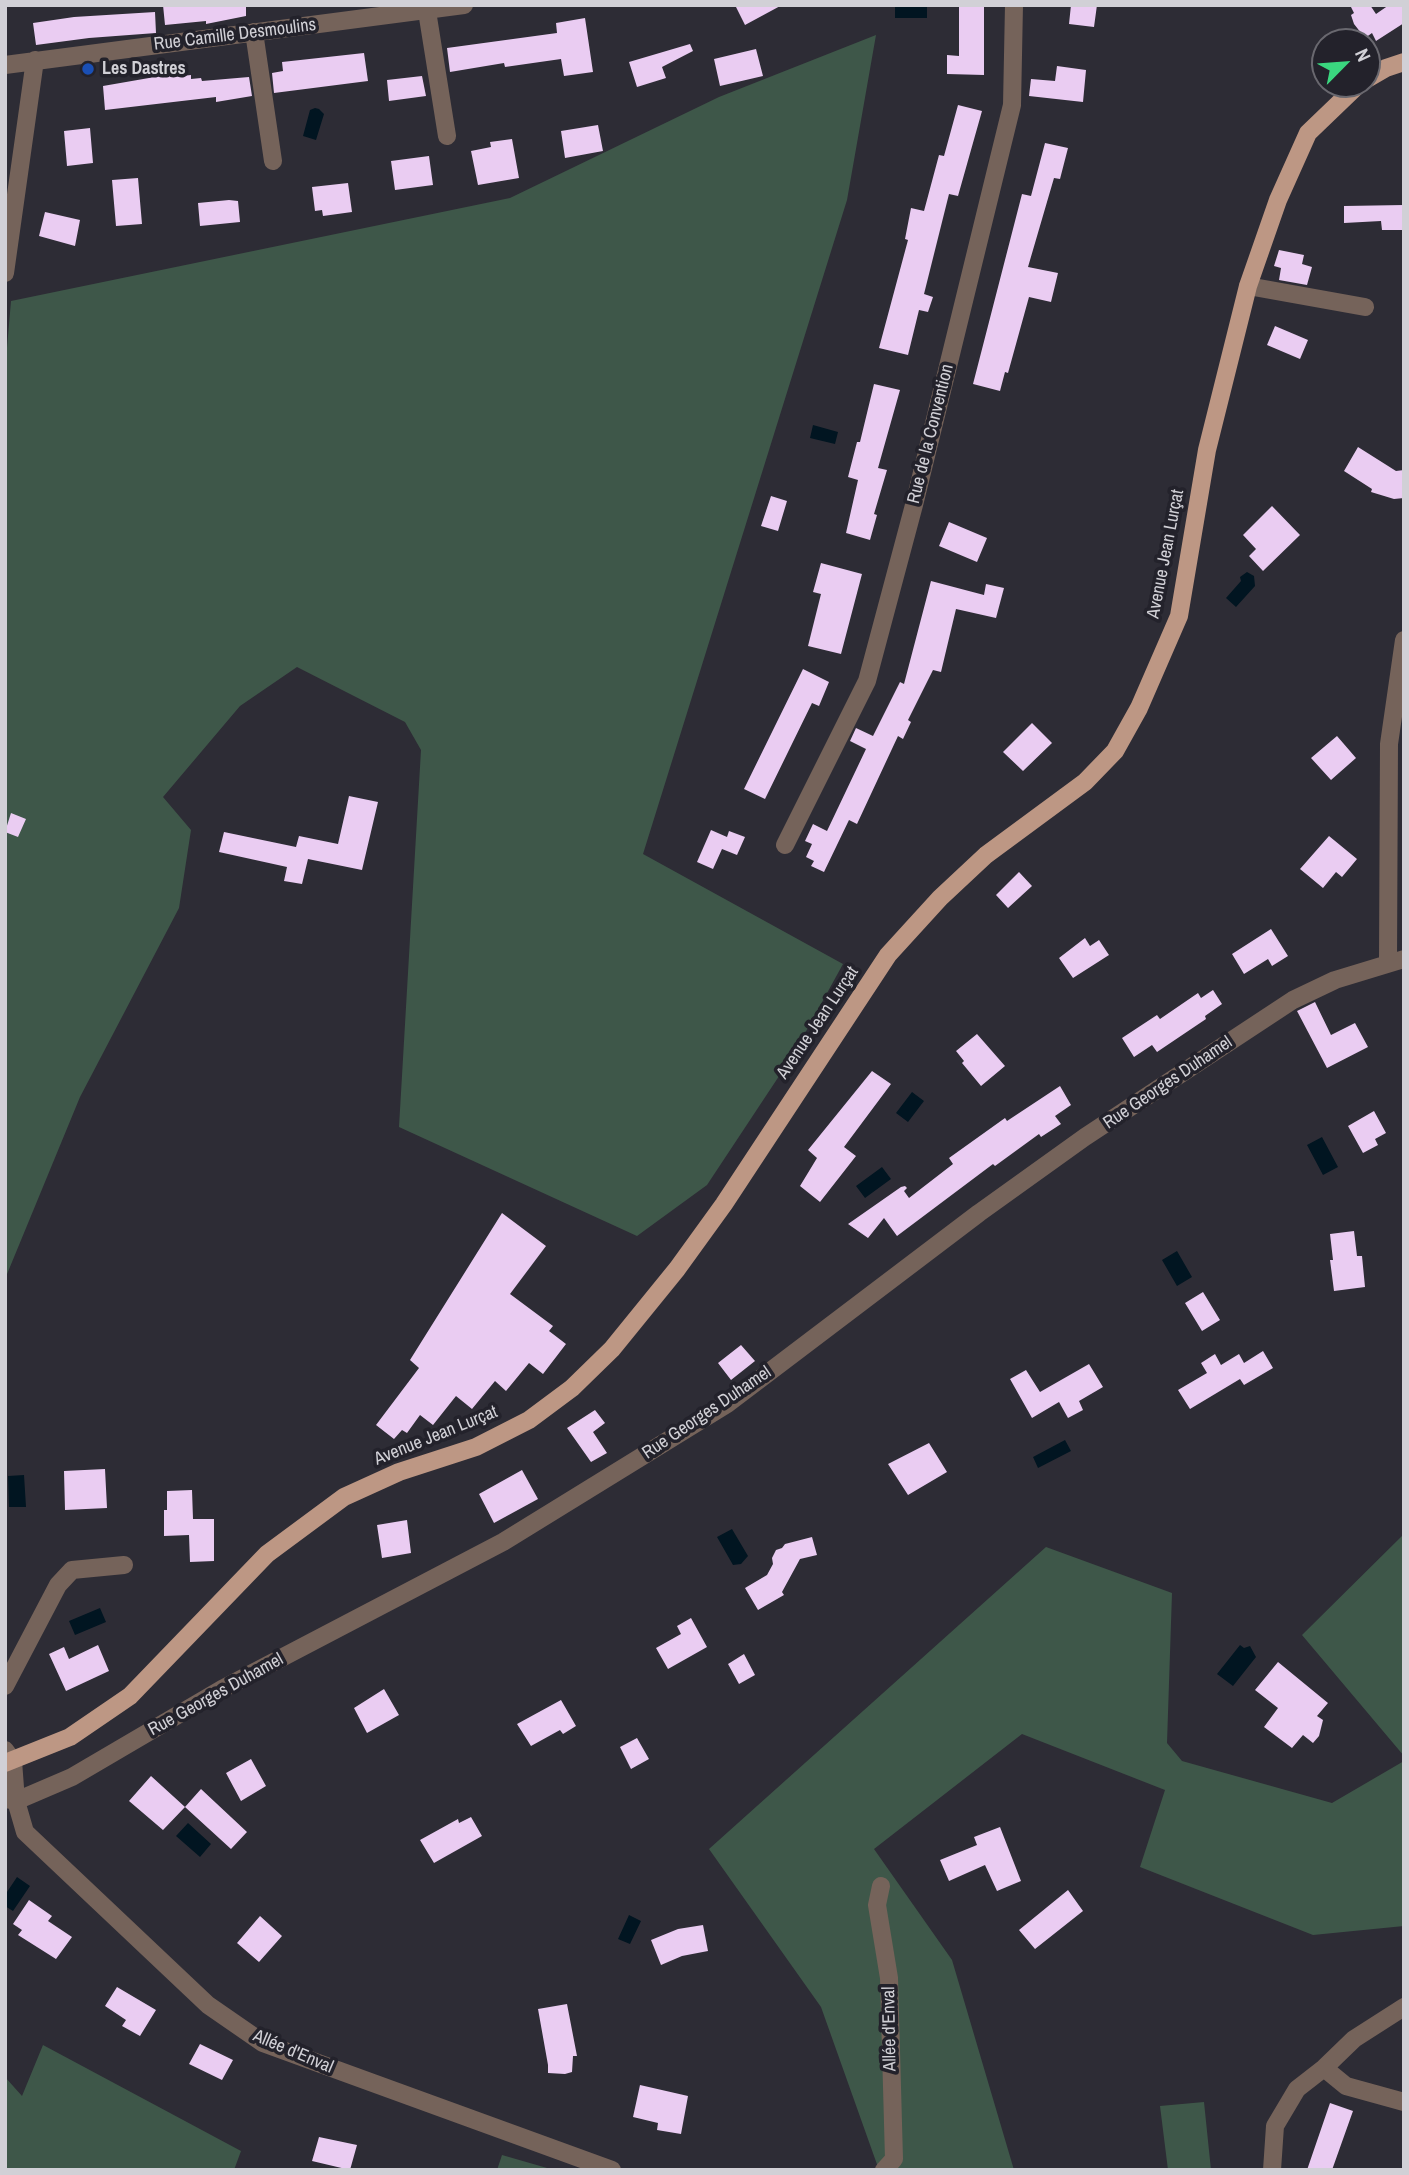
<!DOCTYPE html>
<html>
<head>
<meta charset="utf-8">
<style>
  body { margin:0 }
  #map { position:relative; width:1409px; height:2175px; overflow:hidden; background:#2d2c35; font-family:"Archivo Narrow",sans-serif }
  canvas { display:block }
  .frame { position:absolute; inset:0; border:7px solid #d1d0d6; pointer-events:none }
  .north { position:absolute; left:1311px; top:28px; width:70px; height:70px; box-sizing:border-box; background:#23222b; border:2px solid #69686f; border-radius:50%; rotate:65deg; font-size:19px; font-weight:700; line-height:28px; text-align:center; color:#d1d0d6 }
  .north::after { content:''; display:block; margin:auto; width:24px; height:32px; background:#3ad77f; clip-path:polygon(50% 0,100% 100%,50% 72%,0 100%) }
</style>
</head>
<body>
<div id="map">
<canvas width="1409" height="2175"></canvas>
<div class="frame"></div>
<div class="north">N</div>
</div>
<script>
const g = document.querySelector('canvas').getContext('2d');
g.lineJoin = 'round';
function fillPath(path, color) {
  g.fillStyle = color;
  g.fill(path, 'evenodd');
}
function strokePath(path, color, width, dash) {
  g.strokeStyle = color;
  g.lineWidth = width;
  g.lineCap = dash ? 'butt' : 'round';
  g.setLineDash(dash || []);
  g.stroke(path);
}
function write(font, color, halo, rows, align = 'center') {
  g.font = font + ' "Archivo Narrow",sans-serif';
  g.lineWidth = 7;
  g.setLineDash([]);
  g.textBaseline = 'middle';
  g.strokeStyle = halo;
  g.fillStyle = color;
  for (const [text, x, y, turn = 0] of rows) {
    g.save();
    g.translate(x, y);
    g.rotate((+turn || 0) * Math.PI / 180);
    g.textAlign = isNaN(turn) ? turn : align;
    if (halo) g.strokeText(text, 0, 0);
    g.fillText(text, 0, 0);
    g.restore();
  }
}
fillPath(new Path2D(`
  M876 35 847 200 643 854 843 964 793 1055 707 1185 637 1236 399 1127 421 750 405 722 297 667 240 706 163 797 191 830 179 908 80 1097 5 1279V371L11 301 510 198 719 97Z
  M1404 1534V1756L1302 1635Z
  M1046 1547 1172 1593 1167 1743 1182 1761 1332 1803 1404 1761V1926L1313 1935 1140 1867 1165 1790 1022 1734 874 1849 952 1960 1014 2170H879L821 2007 709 1849Z
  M43 2045 241 2151 234 2170H5V2077L22 2096Z
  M1204 2102 1211 2170H1168L1160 2106Z
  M502 2155 554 2170H497Z`), '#3e5749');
fillPath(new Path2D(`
  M895 5H927V18H895Z
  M315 108 319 109 324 114 316 140 303 136 310 110Z
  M813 425 838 432 835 444 810 438Z
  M1247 572 1254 576 1255 586 1236 607 1226 598 1241 581 1240 577Z
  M912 1092 924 1101 908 1122 896 1113Z
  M1322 1137 1338 1167 1323 1175 1307 1145Z
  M882 1167 891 1179 865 1198 856 1186Z
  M1177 1251 1192 1277 1177 1286 1162 1260Z
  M1065 1440 1071 1451 1038 1468 1033 1457Z
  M24 1475 26 1507H9L8 1476Z
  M732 1529 748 1556 741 1564 733 1565 717 1537Z
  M100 1608 106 1622 75 1635 69 1621Z
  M1240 1645 1244 1648 1250 1646 1256 1657 1233 1686 1217 1674Z
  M188 1823 211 1844 200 1857 176 1836Z
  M17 1877 30 1886 13 1911 5 1906V1895Z
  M629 1915 641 1921 630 1944 618 1939Z`), '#011521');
fillPath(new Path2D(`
  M163 5H246V16L206 24V21L165 25Z
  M735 5H782L745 25Z
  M959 5H984V75L947 74V55L959 56Z
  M1071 5H1097L1094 27 1069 24Z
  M1350 5H1370L1376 14 1389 5H1404V23L1376 41 1372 33 1365 38 1354 24 1351 15 1354 13Z
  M155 12 156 33 89 38 36 45 33 23 74 17Z
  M585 18 593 72 564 76 561 59 505 67 504 63 450 72 447 48 557 33 556 23Z
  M690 44 693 51 662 67 666 78 637 87 629 62Z
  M756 49 763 76 720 86 714 59Z
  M364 53 368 81 274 93 272 73 283 71 282 62Z
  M1057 66 1086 70 1083 102 1029 96 1031 79 1055 81Z
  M172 74V77L191 75V79L201 78 202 81 249 77 252 96 216 102V97L105 110 103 86Z
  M422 76 426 96 389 101 387 80Z
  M958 105 982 111 958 196 949 194 924 294 933 297 928 312 919 310 908 355 879 348 908 240 905 239 911 208 924 211 939 155 944 156Z
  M598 125 603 151 565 158 561 131Z
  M90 128 93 163 67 166 64 131Z
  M512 139 519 178 478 185 471 151 491 147 490 142Z
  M1045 143 1068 148 1060 179 1054 178 1028 267 1058 273 1051 302 1029 297 1008 373 1005 372 1000 391 973 384 1022 194 1031 196Z
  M429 156 433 185 395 190 391 161Z
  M138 178 142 224 116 226 112 180Z
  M348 183 352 212 323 216 322 210 315 211 312 187Z
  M229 200 238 201 240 222 200 226 198 203Z
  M1404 205V230H1382L1381 221 1344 223V206Z
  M45 212 80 220 75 246 39 236Z
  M1279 250 1304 255 1302 264 1312 267 1307 285 1279 280 1281 268 1274 266Z
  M1275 326 1308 340 1300 359 1267 345Z
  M874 384 900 390 878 468 887 470 874 514 877 515 870 540 846 533 858 480 848 477 857 442H860Z
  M1358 447 1396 471 1404 470V498L1394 499 1371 492 1372 489 1344 471Z
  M771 496 787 501 778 531 761 526Z
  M1272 506 1300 535 1263 571 1249 556 1256 549 1243 535Z
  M949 522 987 538 977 562 939 546Z
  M821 563 862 574 841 654 808 646 821 594 813 592Z
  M931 581 984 595 986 584 1004 588 996 618 956 609 941 672 933 670 908 720 911 722 903 739 898 736 857 824 849 820 824 872 811 866 814 861 806 857 812 844 805 841 813 824 827 831 866 749 850 741 856 728 873 736 900 682 904 684Z
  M803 669 829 682 819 706 812 703 765 799 744 789Z
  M1032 723 1052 743 1023 771 1003 752Z
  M1337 736 1356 758 1331 780 1311 758Z
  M349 796 378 802 362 870 308 859 302 884 284 881 287 867 219 852 224 832 296 847 299 836 338 844Z
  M11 813 26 819 18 837 5 832Z
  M711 830 727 837 729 831 745 837 737 855 722 849 713 869 697 862Z
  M1329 836 1357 859 1342 877 1336 872 1323 888 1300 869Z
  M1019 872 1032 886 1008 908 996 895Z
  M1271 929 1288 956 1272 966 1268 959 1244 974 1232 954Z
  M1085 938 1090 946 1099 940 1109 955 1073 978 1059 958Z
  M1213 990 1222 1004 1205 1016 1206 1019 1157 1052 1152 1045 1134 1057 1122 1038 1157 1015 1160 1019 1198 993 1201 998Z
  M1315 1002 1331 1035 1355 1023 1368 1047 1327 1068 1297 1011Z
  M977 1034 1005 1066 981 1086 962 1063 964 1061 956 1051Z
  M872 1071 891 1084 844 1147 856 1156 820 1202 800 1186 817 1158 808 1150Z
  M1060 1086 1071 1105 1055 1116 1061 1124 1041 1137 1039 1134 995 1166 993 1164 897 1236 884 1218 868 1238 848 1224 901 1187 905 1186 907 1188 904 1191 909 1198 953 1164 949 1158 1005 1118 1007 1121Z
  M1374 1111 1386 1133 1375 1139 1378 1145 1363 1153 1348 1126Z
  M502 1213 546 1246 510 1294 553 1326 549 1331 566 1344 543 1374 529 1363 506 1391 495 1381 472 1409 456 1396 433 1425 420 1415 407 1433 402 1430 394 1439 376 1425 419 1368 410 1360Z
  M1354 1231 1357 1256H1362L1365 1287 1334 1291 1330 1260H1333L1330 1234Z
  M1203 1292 1220 1320 1202 1331 1185 1303Z
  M741 1345 755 1361 731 1380 718 1363Z
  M1263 1351 1273 1368 1244 1385 1240 1379 1190 1409 1178 1390 1207 1373 1201 1363 1215 1354 1221 1365 1239 1354 1244 1363Z
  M1089 1364 1103 1387 1079 1401 1083 1410 1068 1418 1059 1402 1032 1418 1010 1379 1026 1370 1040 1392Z
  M595 1410 605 1423 593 1432 607 1453 591 1462 567 1428Z
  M929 1443 947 1472 908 1495 888 1464Z
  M105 1469 107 1508 65 1510 64 1471Z
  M522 1470 538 1499 494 1523 479 1494Z
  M192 1490 193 1519H214V1561L190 1562 189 1535 164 1536V1510H167V1491Z
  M407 1520 411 1553 382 1558 377 1525Z
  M812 1537 817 1555 800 1559 782 1592 784 1595 758 1610 745 1588 767 1575 773 1564 772 1558 776 1550 782 1548 785 1544Z
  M691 1618 707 1647 668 1669 656 1648 681 1634 677 1626Z
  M98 1645 109 1671 66 1691 49 1654 64 1647 69 1659Z
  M744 1654 755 1675 739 1684 728 1664Z
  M1278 1662 1328 1703 1317 1716 1323 1720 1319 1736 1313 1743 1303 1735 1292 1748 1264 1727 1278 1708 1255 1690Z
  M384 1689 399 1715 367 1733 354 1708Z
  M561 1700 576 1726 563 1734 560 1730 531 1746 517 1724Z
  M637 1738 649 1759 631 1769 620 1747Z
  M251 1759 266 1786 241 1801 226 1773Z
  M151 1776 185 1807 163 1830 129 1801Z
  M201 1789 247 1832 231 1849 185 1807Z
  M471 1817 482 1836 434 1863 420 1840 458 1819 459 1823Z
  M1000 1827 1021 1881 997 1891 985 1865 949 1881 940 1860 977 1845 974 1837Z
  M1068 1890 1083 1911 1035 1949 1019 1930Z
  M29 1900 52 1916 48 1921 72 1937 56 1959 18 1935 22 1930 13 1924Z
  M260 1916 282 1936 259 1962 237 1943Z
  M703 1925 708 1951 682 1956 661 1965 651 1940 678 1929Z
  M117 1987 156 2010 140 2036 122 2026 126 2020 105 2006Z
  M567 2004 577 2056H573L572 2072 565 2074 548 2073V2065L538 2009Z
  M200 2044 233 2060 222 2080 189 2064Z
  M640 2085 688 2096 681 2134 657 2130 658 2123 633 2117Z
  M1330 2103 1353 2111 1332 2170H1307Z
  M319 2137 357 2145 350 2170 312 2161Z`), '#eaccf2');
strokePath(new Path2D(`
  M427 11 447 136
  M254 32 273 161
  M5 65 464 5
  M5 273 35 60
  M1248 286 1365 307
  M785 845 867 681 914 505 1012 105 1014 5
  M1388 962 1389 744 1404 640
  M5 1686 58 1585 72 1570 124 1565
  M5 1750 13 1761 16 1801 25 1832 208 2005 263 2043 612 2170
  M5 1799 16 1801 72 1777 222 1689 503 1542 727 1404 979 1213 1085 1137 1293 1000 1335 980 1404 959
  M881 1886 877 1905 889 1978 894 2159 884 2170
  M1324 2068 1346 2086 1404 2102
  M1272 2170 1275 2126 1297 2089 1324 2068 1354 2039 1404 2007`), '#75635a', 18);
strokePath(new Path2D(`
  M1367 79 1386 68 1404 62
  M5 1763 70 1737 130 1696 267 1554 344 1497 399 1472 476 1447 529 1420 572 1388 612 1349 677 1269 724 1204 888 955 940 898 986 855 1085 782 1115 751 1139 708 1179 616 1207 450 1248 286 1278 200 1308 133 1359 84`), '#bd9784', 18);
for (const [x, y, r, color] of [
  [88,69,7,"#1a4fb4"]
]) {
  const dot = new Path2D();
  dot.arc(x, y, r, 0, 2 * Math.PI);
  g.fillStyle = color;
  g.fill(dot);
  strokePath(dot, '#23222b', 2.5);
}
write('18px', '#d1d0d6', '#23222b', [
  ["Rue Camille Desmoulins",235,35,-7],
  ["Rue de la Convention",931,434,-76],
  ["Avenue Jean Lurçat",1166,554,-79],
  ["Avenue Jean Lurçat",818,1023,-56],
  ["Rue Georges Duhamel",1168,1083,-34],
  ["Rue Georges Duhamel",707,1413,-34],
  ["Avenue Jean Lurçat",436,1436,-22],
  ["Rue Georges Duhamel",216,1695,-29],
  ["Allée d'Enval",890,2029,-91],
  ["Allée d'Enval",293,2052,23]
]);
write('bold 18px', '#d1d0d6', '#23222b', [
  ["Les Dastres",102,69]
], 'left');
</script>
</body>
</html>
